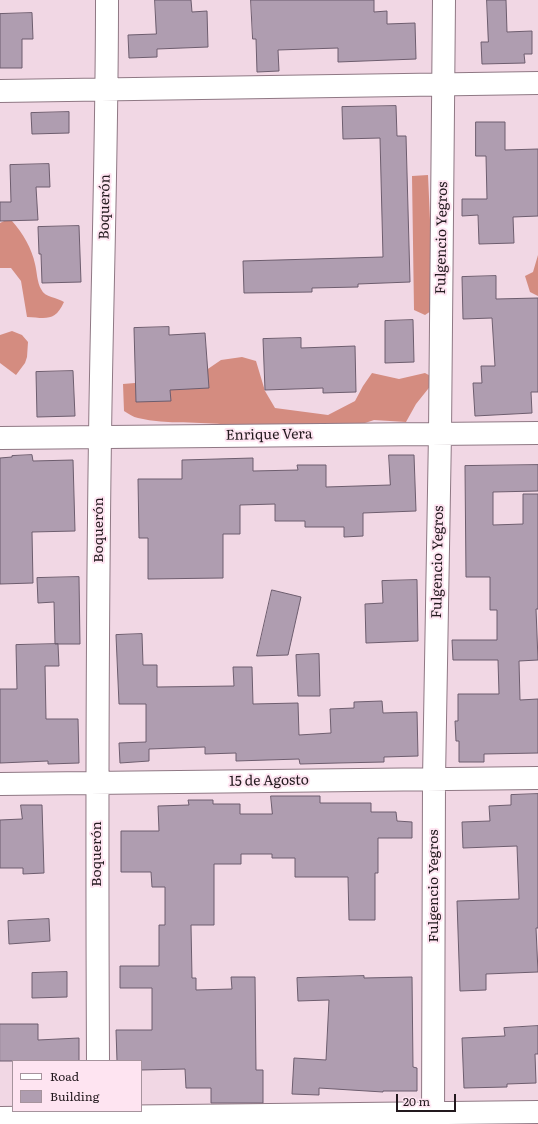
<!DOCTYPE html>
<html>
<head>
<meta charset="utf-8">
<style>
  body { margin:0 }
  #map { position:relative; width:538px; height:1124px; overflow:hidden; background:#f1d7e4; font-family:Literata,serif }
  canvas { display:block }
  .legend { position:absolute; left:12px; top:1060px; width:130px; height:52px; box-sizing:border-box; background:#fee4f1; border:1px solid #a6939d; margin:0; padding:5px 7px; list-style:none; font-size:12px; color:#23191e }
  .legend li { display:flex; align-items:center; gap:8px; height:20px }
  .legend b { width:20px; border:1px solid #a6939d }
  .scale { position:absolute; left:396px; top:1094px; width:60px; height:18px; box-sizing:border-box; border:2px solid #23191e; border-top:0; padding-left:5px; font-size:12px; line-height:14px; white-space:nowrap; color:#23191e; -webkit-text-stroke:3px #fee4f1; paint-order:stroke }
</style>
</head>
<body>
<div id="map">
<canvas width="538" height="1124"></canvas>
<ul class="legend">
<li><b style="height:5px;background:#fff"></b>Road</li>
<li><b style="height:11px;background:#af9db0"></b>Building</li>
</ul>
<div class="scale">20 m</div>
</div>
<script>
const g = document.querySelector('canvas').getContext('2d');
g.lineJoin = 'round';
function fillPath(path, color) {
  g.fillStyle = color;
  g.fill(path, 'evenodd');
}
function strokePath(path, color, width, dash) {
  g.strokeStyle = color;
  g.lineWidth = width;
  g.lineCap = dash ? 'butt' : 'round';
  g.setLineDash(dash || []);
  g.stroke(path);
}
function write(font, color, halo, rows, align = 'center') {
  g.font = font + ' Literata,serif';
  g.lineWidth = 4;
  g.setLineDash([]);
  g.textBaseline = 'middle';
  g.strokeStyle = halo;
  g.fillStyle = color;
  for (const [text, x, y, turn = 0] of rows) {
    g.save();
    g.translate(x, y);
    g.rotate((+turn || 0) * Math.PI / 180);
    g.textAlign = isNaN(turn) ? turn : align;
    if (halo) g.strokeText(text, 0, 0);
    g.fillText(text, 0, 0);
    g.restore();
  }
}
fillPath(new Path2D(`
  M428 175 434 309 425 315 414 310 412 176Z
  M4 221H12C23 233 32 249 35 264 37 272 37 282 41 289 45 298 57 297 64 302 55 322 46 318 27 317L21 281 11 268H0V223Z
  M538 255V296L530 292 525 276 533 272Z
  M12 331 22 335 28 342 27 357 25 363 16 375 0 363V335Z
  M242 357 256 361 265 391 275 408 328 415 355 401 363 386 372 373 399 379 425 373 436 379 416 404 406 422 374 420 341 431 229 425C199 421 168 425 138 418 133 417 129 414 124 411L123 384 182 379 202 373 221 360Z`), '#d48c80');
const building = new Path2D(`
  M155 0H191L192 12 207 11 208 47 157 49V57L129 58 128 35 156 34Z
  M251 0H374V12L387 11V24L415 23 416 59 338 62V48L278 50 279 71 257 72 256 39H253Z
  M487 0H506L507 32 532 31V54H524L525 63 482 64 481 42H488Z
  M32 13 33 39H22V68H0V14Z
  M396 106 397 136H406L410 282 358 284V287L312 288V292L244 293 243 261 383 257 380 138 343 139 342 107Z
  M69 112V133L32 134 31 113Z
  M476 122H505V150L538 149V216L513 217 514 243 479 244 478 215 462 216V199H487L486 156H476Z
  M49 164 50 187H36L38 220 0 221V202H11L10 165Z
  M79 226 81 282 42 283 41 254H39L38 227Z
  M496 276V299L538 298V392H531L532 413 475 416 473 383H482L481 366H495L492 318 463 319 462 277Z
  M413 320 414 362 385 363V321Z
  M169 327V335L205 333 209 388 170 390 171 401 136 402 134 328Z
  M301 338V348L355 346 356 392 323 393V388L265 390 263 339Z
  M73 371 75 416 37 417 36 372Z
  M32 455 33 461 73 460 75 531 32 532 33 583 0 584V458L12 457V456Z
  M389 455H414L416 511 363 513V536L344 537V527H305V521H275V504L240 505V534H223V578L148 579V538H139L138 479H182V460L253 458V471L298 470 297 465H326V487L390 485Z
  M538 465V491L493 492V525L523 524V494H538V609H536L538 660 519 661 520 700 538 699V753L484 754V762H459V741H456L455 721H458V694H499L498 660H453L452 640H497V610H490V577H466L465 466Z
  M79 577 80 644H55L54 602 38 603 37 578Z
  M417 580 418 641 366 643 365 604 383 603 382 581Z
  M272 590 301 597 288 655 257 656Z
  M142 634 143 665H157V687L234 686 233 667H252L253 704 298 703 299 735 331 733 330 709 354 708V702L382 701 383 713 417 712 418 756 384 757V762L338 763 300 764 299 759 236 761V753L205 754V747L149 749V761L120 763 119 743 146 742V704H119L116 635Z
  M58 644 59 666H45L46 719H78L79 763 48 764V761L0 763V689H17L16 645Z
  M319 654 320 696H298L296 655Z
  M538 794V928H536L538 972 486 974V990L460 991 457 901 519 899 517 846 463 848 462 822 490 821 489 806 511 805V795Z
  M271 796H320V803H371V812H396L397 821 412 822V838H378V873H375V920H349L348 877H295V858H272V854H241V864H214V925H191L192 978H196V990L232 989 231 977H255L256 1070H263V1103H211V1088H186L185 1069 141 1070V1061H117L116 1030H152V988H120V966H159V925H165V887H152L151 872H121V831H159L158 806 189 805 188 800H213V804H240V814H272Z
  M21 805H42L44 873 23 874V868H0V820L22 819Z
  M49 919 50 941 9 944 8 921Z
  M67 972V997L32 998V973Z
  M364 976V978L412 977 413 1067 417 1068V1091H383V1092L319 1088V1095L292 1094 294 1058 326 1060 329 1000 298 1001 297 978Z
  M0 1024H38V1040L79 1038V1061H0Z
  M538 1026V1054H535L536 1083 507 1084V1087L464 1088 462 1038 505 1036 504 1028Z`);
fillPath(building, '#af9db0');
strokePath(building, '#6d5d6e', 1);
const minor = new Path2D(`
  M0 91 538 83
  M0 438 538 433
  M0 784 538 778
  M98 1061C97 853 97 645 100 437 102 291 107 146 107 0
  M0 1118 538 1112
  M433 1124 434 779 440 433 444 0`);
strokePath(minor, '#8f7884', 24);
strokePath(minor, '#fff', 22);
write('14px', '#23191e', '#fee4f1', [
  ["Boquerón",105,207,-89],
  ["Fulgencio Yegros",442,238,-89],
  ["Enrique Vera",269,435,-1],
  ["Boquerón",99,530,-90],
  ["Fulgencio Yegros",438,562,-89],
  ["15 de Agosto",269,781,-1],
  ["Boquerón",97,854,-90],
  ["Fulgencio Yegros",434,886,-90]
]);
</script>
</body>
</html>
